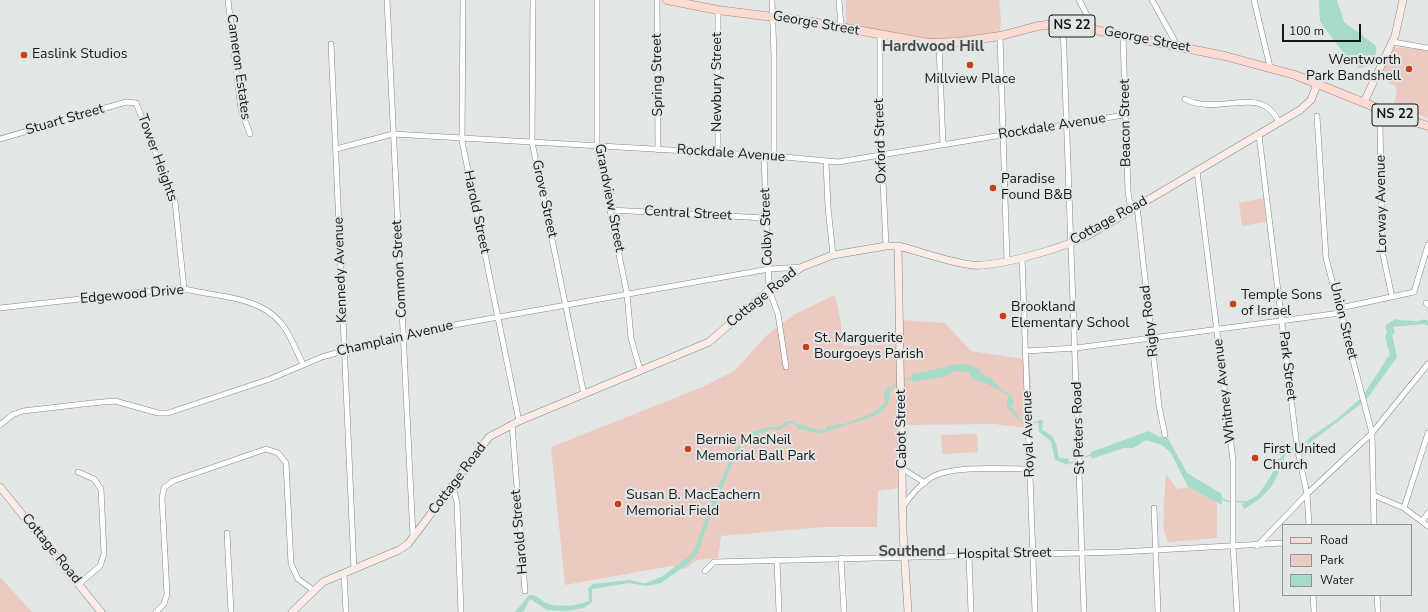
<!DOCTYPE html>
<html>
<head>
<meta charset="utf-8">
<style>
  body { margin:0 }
  #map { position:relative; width:1428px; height:612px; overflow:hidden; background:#e2e7e5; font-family:"Nunito Sans",sans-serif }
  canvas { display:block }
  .legend { position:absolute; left:1282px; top:524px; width:130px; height:72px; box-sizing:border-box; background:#e2e7e5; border:1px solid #909492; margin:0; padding:5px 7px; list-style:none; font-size:12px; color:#151716 }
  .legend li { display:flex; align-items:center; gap:8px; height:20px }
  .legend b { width:20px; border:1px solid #909492 }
  .scale { position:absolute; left:1282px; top:24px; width:79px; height:18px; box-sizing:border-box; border:2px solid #151716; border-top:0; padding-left:5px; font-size:12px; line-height:14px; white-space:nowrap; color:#151716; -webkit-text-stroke:3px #e2e7e5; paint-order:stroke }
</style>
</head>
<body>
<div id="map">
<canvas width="1428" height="612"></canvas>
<ul class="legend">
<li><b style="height:5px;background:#fadad1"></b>Road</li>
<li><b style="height:11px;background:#eccac1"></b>Park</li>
<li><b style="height:11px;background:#a5dbc8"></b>Water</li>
</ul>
<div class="scale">100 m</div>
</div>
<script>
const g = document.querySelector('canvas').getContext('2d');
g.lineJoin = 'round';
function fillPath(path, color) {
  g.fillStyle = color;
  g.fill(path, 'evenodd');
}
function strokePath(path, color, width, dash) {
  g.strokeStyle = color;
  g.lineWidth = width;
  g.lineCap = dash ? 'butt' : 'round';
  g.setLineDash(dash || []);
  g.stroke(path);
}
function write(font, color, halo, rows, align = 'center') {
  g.font = font + ' "Nunito Sans",sans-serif';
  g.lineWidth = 4;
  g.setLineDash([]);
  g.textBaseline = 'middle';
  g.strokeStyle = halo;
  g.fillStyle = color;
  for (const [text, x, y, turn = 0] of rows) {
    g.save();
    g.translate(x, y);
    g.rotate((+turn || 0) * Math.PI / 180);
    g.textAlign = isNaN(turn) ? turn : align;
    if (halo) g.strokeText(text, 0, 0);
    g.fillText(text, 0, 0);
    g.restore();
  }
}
fillPath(new Path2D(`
  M846 0H999L1001 19 1000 32 938 40 846 24Z
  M1394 47 1428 50V118L1393 105 1397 93 1395 85 1389 84 1390 80 1381 75Z
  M1264 198 1266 222 1242 226 1239 203Z
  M835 295 841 323 843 346 901 344 902 320 945 323 971 351 1030 360 1033 429 994 424 906 425V487L878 491 877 527H825L721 536 718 558 697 560 685 569 671 566 565 585 551 447 705 386 735 370 766 336 793 315Z
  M977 434 978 452 942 454 941 435Z
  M1166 474 1177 489 1188 487 1217 502V538L1168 542 1163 527 1165 510 1163 516Z
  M0 577 32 612H0Z`), '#eccac1');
fillPath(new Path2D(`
  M1319 0H1337L1344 22 1375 45C1380 55 1369 67 1359 68L1346 56 1323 26 1320 21Z
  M1395 319 1415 323C1419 320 1424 318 1428 321V326L1424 324 1393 327 1395 333 1392 335 1397 357 1366 400 1364 394 1390 354 1385 338 1387 332 1385 326Z
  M962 364 970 365 980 369V373L991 378 1004 392 1009 393 1014 402 1011 406 1018 416 1019 421 1006 405 1009 396 988 384 973 379 969 372 955 371 943 377 912 382V374Z
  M888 385C898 414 866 419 846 425 839 427 832 430 826 432 816 436 807 429 798 429L794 423H787L780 429H769L757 433 739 448 711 515 698 553 688 564 661 583 646 586 629 583 592 589V602L584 608 566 611 547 610 530 599 523 612H515L529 595C540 595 541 602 548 604 560 607 577 606 589 601L588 588 593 584 630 580 647 584 659 579 693 553 709 510 733 453 739 444 752 432 768 427H779L787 421H795L799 425H805L808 429 825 430 827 427C837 429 877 412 885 405L884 395Z
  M1361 398 1362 403 1307 445 1308 439 1337 419Z
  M1038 420H1043L1042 430C1057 437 1056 443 1059 458L1069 459 1068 465 1055 460 1051 441 1039 432Z
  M1149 431 1159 437 1168 438 1187 473 1222 494V505L1188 487 1171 453 1162 445 1146 440 1133 448H1124L1091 459V452Z
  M1287 451C1275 481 1274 492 1244 509L1242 504 1258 495 1271 476 1277 461Z`), '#a5dbc8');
strokePath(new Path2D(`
  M1405 321 1417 322
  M948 366 956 365
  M902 380 912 378
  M890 391 898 380
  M1007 405 1011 411
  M876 412 885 404
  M1018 418 1023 423H1026
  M1030 423 1040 422
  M806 427 816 430
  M774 429H780L790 422
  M827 429V427L841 425
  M755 435 770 429
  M1299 445 1310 440
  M1286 452 1295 447
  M1068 462 1071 463 1093 454
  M1221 498 1226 501 1246 502
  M713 502 727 469
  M691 556 695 549
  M646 584 663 577`), '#a5dbc8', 1.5);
const street = new Path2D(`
  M228 0 241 110 250 134
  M387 0 413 537
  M463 0 462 141 519 421
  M533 0 532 142 584 395
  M597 0V146L627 294 631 338 640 370
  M657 0 658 150
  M772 0 774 56V156
  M839 0 841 28
  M1079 0 1095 30
  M1152 0 1177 45
  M1254 0 1270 67
  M718 10V153
  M1063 25C1069 221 1078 416 1084 612
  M1123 35 1128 192 1131 210
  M880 36V117L886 246
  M1000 36 1007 261
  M1393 42 1428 48
  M331 44 354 569
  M939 44 943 145
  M1185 99C1210 113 1246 95 1265 106 1272 110 1276 116 1279 122
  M1383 110 1380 120 1382 250 1392 297
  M1317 116 1326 258 1372 433 1374 525
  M1259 135 1297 447 1307 494 1309 525
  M0 139 126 102 136 103 175 201 184 289
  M336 149 393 134 774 156 838 162 1124 115
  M764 156 769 290 778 314 786 367
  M826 162 828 207 833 255
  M1197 171 1233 460V545L1237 612
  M1137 206 1159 406 1165 435
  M610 210 766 218
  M1022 257 1035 612
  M1426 303 1428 305
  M0 308 151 291 184 289 194 291C223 297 261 298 281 323 291 335 296 351 303 364
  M1340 308 1414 292 1428 245
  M1026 351 1076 348 1340 313
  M512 424 525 591
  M0 425 12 415 23 411 92 403 115 401 158 413H168L270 379 322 357 372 343 448 326 769 269 802 267
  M903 469 925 483
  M78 472 94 479 101 489 104 554 100 566 79 584
  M453 487 457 503 461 612
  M1373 495 1404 508 1428 526
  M904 505C911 495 921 484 932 477 954 465 1004 469 1030 469
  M1154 508 1158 612
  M1404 508 1428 433
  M1422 521 1428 513
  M227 533 231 612
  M1257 546 1307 494 1372 433 1428 364
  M969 555 971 612
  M841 558 844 612
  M777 560 779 612
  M705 571 714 562 1120 552 1283 543
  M344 574 346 612
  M1313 595 1314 612
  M1377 595 1378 612
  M156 612 164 604 167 594 162 498 164 488 173 481 266 449 278 453 286 463 291 564 298 579 313 590`);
const secondary = new Path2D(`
  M1364 102 1395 36 1403 0
  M898 246 903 532 908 612
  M0 487 101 612
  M292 612 323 582 399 550 408 544 489 437 519 421 709 342 769 290 802 267 833 255 886 246H898C922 252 948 262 972 265 999 267 1062 248 1087 236L1300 110 1311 100 1318 82`);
const primary = new Path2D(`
  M667 0 718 10 812 22 929 43 958 42 1000 36 1038 26 1056 24 1095 30 1225 56 1295 75 1402 118 1428 126`);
strokePath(street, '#838886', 6);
strokePath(secondary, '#838886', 8);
strokePath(primary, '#a7867c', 9);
strokePath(street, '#fff', 5);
strokePath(secondary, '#fcece8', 7);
strokePath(primary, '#fadad1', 8);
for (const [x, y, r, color] of [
  [24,55,4,"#c73e19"],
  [970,65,4,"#c73e19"],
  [1409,69,4,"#c73e19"],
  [993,188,4,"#c73e19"],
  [1233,304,4,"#c73e19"],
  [1003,316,4,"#c73e19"],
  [806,347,4,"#c73e19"],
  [688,449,4,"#c73e19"],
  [1255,458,4,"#c73e19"],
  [618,504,4,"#c73e19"]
]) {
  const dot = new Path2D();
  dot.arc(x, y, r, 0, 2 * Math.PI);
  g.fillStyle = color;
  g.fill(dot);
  strokePath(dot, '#e2e7e5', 1.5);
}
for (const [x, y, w] of [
  [1072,26,46],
  [1395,115,46]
]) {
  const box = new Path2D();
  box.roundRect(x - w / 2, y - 11, w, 22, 3);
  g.fillStyle = '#e2e7e5';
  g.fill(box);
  strokePath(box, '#151716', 1);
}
write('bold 13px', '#151716', null, [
  ["NS 22",1072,26],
  ["NS 22",1395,115]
]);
write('14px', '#151716', '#e2e7e5', [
  ["George Street",816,24,10],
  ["George Street",1147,40,11],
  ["Cameron Estates",238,67,82],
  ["Spring Street",658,75,-91],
  ["Newbury Street",718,82,-90],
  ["Stuart Street",65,120,-16],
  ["Beacon Street",1126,123,-91],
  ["Rockdale Avenue",1052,127,-9],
  ["Oxford Street",881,141,-92],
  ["Rockdale Avenue",731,154,4],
  ["Tower Heights",157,158,70],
  ["Grandview Street",609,198,79],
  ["Grove Street",544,199,78],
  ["Lorway Avenue",1382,204,-91],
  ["Harold Street",476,212,78],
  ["Central Street",688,214,3],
  ["Cottage Road",1109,221,-29],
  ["Colby Street",767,227,-92],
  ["Common Street",400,269,-93],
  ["Kennedy Avenue",341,270,-92],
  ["Edgewood Drive",132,295,-5],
  ["Cottage Road",762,298,-39],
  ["Rigby Road",1150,321,-97],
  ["Union Street",1343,321,76],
  ["Champlain Avenue",395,339,-13],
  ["Park Street",1287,366,83],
  ["Whitney Avenue",1225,391,-97],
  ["St Peters Road",1079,428,-92],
  ["Cabot Street",902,429,-91],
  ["Royal Avenue",1029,434,-92],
  ["Cottage Road",458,479,-53],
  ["Harold Street",520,532,-95],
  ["Cottage Road",51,549,51],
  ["Hospital Street",1004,554,-1]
]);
write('14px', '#151716', '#e2e7e5', [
  ["Easlink Studios",32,55],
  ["Wentworth",1401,61,"right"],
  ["Park Bandshell",1401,77,"right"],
  ["Millview Place",970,80,"center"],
  ["Paradise",1001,180],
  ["Found B&B",1001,196],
  ["Temple Sons",1241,296],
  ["of Israel",1241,312],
  ["Brookland",1011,308],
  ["Elementary School",1011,324],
  ["St. Marguerite",814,339],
  ["Bourgoeys Parish",814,355],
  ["Bernie MacNeil",696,441],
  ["Memorial Ball Park",696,457],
  ["First United",1263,450],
  ["Church",1263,466],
  ["Susan B. MacEachern",626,496],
  ["Memorial Field",626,512]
], 'left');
write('bold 15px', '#454947', '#e2e7e5', [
  ["Hardwood Hill",933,47],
  ["Southend",912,552]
]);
</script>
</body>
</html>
